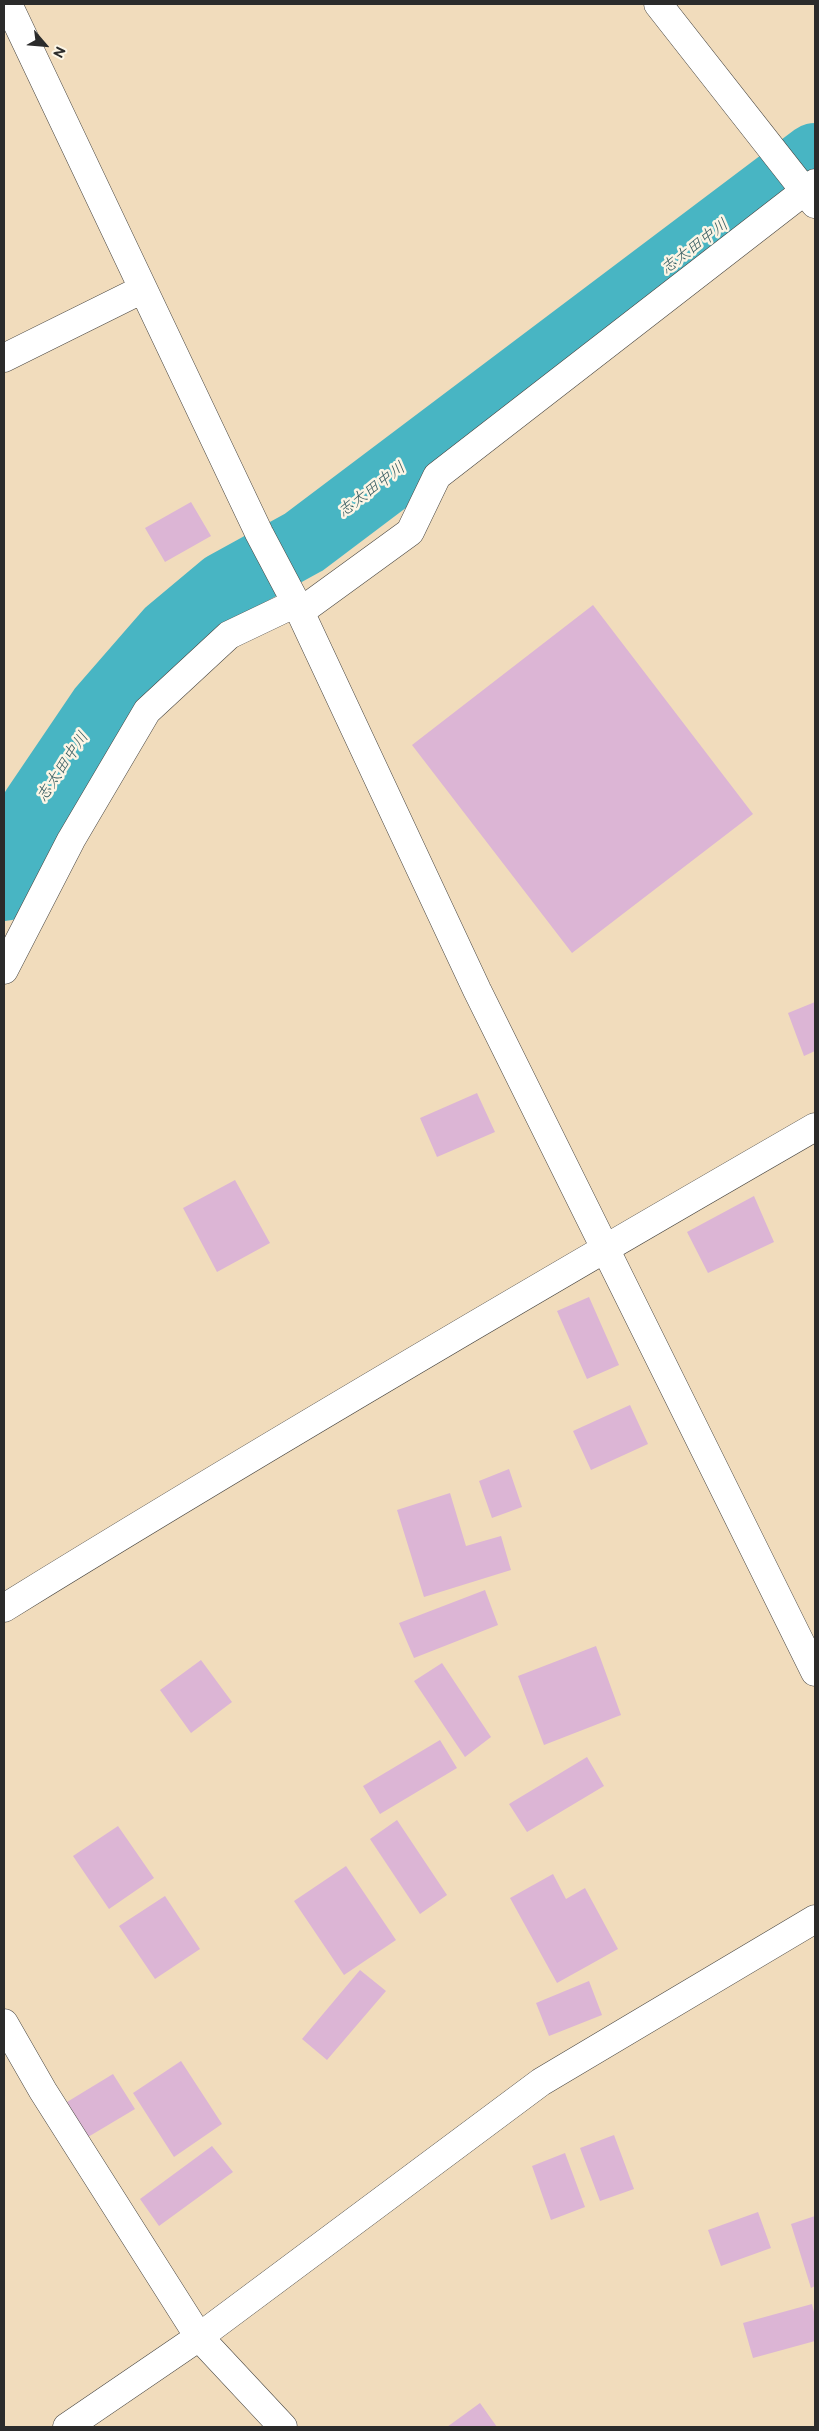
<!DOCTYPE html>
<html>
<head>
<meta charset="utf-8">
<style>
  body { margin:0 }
  #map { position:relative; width:819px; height:2431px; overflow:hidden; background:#f1dcbc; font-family:"Balsamiq Sans",sans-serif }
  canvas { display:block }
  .frame { position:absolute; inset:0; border:5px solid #2b2b2b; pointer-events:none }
  .north { position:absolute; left:20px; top:20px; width:50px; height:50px; -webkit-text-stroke:4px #fcf5e5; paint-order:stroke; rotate:117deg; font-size:14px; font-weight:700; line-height:20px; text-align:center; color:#2b2b2b }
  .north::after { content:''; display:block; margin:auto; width:18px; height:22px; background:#2b2b2b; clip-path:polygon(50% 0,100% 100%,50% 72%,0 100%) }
</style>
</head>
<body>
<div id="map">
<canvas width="819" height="2431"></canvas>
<div class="frame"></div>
<div class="north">N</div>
</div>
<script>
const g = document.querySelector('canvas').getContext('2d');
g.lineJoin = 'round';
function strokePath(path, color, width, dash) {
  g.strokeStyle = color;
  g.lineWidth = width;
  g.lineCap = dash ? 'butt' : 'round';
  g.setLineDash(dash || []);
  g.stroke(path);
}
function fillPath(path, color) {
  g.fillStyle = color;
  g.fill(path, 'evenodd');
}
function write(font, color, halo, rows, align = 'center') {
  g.font = font + ' "Balsamiq Sans","Klee One",sans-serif';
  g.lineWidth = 5;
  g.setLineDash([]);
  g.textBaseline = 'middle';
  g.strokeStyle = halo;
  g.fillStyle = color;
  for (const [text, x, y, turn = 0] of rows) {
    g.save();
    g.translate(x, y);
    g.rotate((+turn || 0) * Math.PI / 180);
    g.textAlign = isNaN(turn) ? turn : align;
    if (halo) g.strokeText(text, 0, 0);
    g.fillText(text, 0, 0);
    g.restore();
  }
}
strokePath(new Path2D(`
  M4 887 35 808 102 709 169 632 224 586 304 542 815 157`), '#48b5c3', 68);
fillPath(new Path2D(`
  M191 502 211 536 165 562 145 528Z
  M593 605 753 814 572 953 412 745Z
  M815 1002V1051L804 1056 788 1013Z
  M477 1093 495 1132 437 1157 420 1118Z
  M235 1180 270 1243 217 1272 183 1208Z
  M754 1196 774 1242 708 1273 687 1232Z
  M589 1297 619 1365 587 1379 557 1311Z
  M630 1405 648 1444 591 1470 573 1431Z
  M509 1469 522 1507 492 1518 479 1481Z
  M450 1493 466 1546 501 1536 511 1570 424 1597 397 1510Z
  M485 1590 498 1625 414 1658 399 1623Z
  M596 1646 621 1715 544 1745 518 1676Z
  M201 1660 232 1702 191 1733 160 1690Z
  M442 1663 491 1737 465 1757 414 1681Z
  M440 1740 457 1768 380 1814 363 1786Z
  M587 1757 604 1786 527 1832 509 1804Z
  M397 1820 447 1895 420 1914 370 1839Z
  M118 1826 154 1878 109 1909 73 1856Z
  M346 1866 396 1940 344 1975 294 1901Z
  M553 1874 566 1899 585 1888 618 1949 557 1983 510 1898Z
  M165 1896 200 1949 155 1979 119 1926Z
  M360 1970 386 1991 327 2060 302 2039Z
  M589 1981 602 2015 549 2036 536 2003Z
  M181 2061 222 2124 174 2157 133 2093Z
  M113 2074 135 2109 88 2137 67 2102Z
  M614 2135 634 2189 600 2201 580 2148Z
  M212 2146 233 2172 159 2226 140 2199Z
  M565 2153 585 2207 551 2220 532 2166Z
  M758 2212 771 2248 721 2266 708 2230Z
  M815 2216V2286L811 2288 791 2224Z
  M812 2304 815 2316V2341L753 2358 743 2323Z
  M480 2403 497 2427H447Z`), '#dcb5d5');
const minor = new Path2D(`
  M8 4 259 533 296 603 477 990 815 1672
  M658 4 815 204
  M4 358 143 289
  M300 612 410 532 437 476 815 183
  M4 970 71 840 147 711 229 635 296 603
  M4 1608C271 1443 543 1284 815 1127
  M4 2023 43 2091 199 2337 283 2427
  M67 2427 199 2337 541 2082 815 1919`);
strokePath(minor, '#494641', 29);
strokePath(minor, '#fff', 28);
write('italic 16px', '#355b60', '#fcf5e5', [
  ["志太田中川",695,247,-37],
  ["志太田中川",372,490,-37],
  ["志太田中川",63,767,-56]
]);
</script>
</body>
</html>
